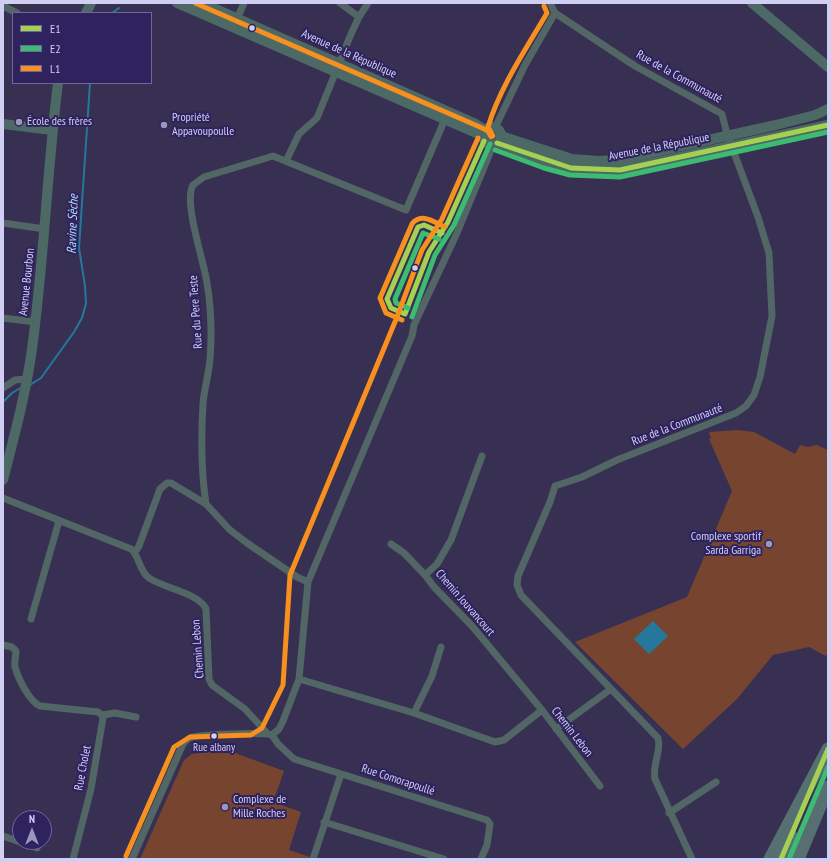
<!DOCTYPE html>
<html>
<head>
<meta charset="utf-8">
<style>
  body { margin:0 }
  #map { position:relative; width:831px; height:862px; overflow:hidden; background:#373052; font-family:"PT Sans Narrow",sans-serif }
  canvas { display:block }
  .frame { position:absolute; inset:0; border:4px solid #d0cef3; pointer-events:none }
  .legend { position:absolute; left:12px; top:12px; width:140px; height:72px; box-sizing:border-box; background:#2f235f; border:1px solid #6f679a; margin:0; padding:5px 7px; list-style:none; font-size:12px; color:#d0cef3 }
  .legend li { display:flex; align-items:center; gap:8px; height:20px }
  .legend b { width:20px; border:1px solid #6f679a }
  .north { position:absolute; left:12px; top:810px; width:40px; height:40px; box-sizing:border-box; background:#2f235f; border:1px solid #6f679a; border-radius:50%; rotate:0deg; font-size:11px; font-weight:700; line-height:16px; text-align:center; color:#d0cef3 }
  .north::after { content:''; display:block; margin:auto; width:14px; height:18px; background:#9a97bb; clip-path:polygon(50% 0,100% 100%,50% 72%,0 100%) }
</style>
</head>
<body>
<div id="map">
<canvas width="831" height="862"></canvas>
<div class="frame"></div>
<ul class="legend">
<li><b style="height:5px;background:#a5d152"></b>E1</li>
<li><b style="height:5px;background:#3cbc72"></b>E2</li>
<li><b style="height:5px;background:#f7901e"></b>L1</li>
</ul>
<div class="north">N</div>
</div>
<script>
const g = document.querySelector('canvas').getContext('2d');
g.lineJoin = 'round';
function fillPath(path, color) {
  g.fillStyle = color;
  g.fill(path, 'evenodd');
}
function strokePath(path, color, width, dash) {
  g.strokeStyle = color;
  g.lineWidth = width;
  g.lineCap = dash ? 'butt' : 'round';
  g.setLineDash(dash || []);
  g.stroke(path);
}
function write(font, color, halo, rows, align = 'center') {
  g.font = font + ' "PT Sans Narrow",sans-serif';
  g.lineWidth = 4;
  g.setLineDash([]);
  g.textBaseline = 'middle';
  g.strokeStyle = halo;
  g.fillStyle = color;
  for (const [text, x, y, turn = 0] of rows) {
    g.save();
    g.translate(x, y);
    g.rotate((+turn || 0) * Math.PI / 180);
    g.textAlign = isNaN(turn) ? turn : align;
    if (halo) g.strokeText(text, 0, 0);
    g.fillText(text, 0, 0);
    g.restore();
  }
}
fillPath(new Path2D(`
  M738 430 754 432 795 454 800 445 807 447 817 445 828 450V652L826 656 809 647 773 655 737 699 683 749 575 642 687 597 732 491 709 439 711 438 709 432Z
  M227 750 284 771 273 802 301 812 289 850 310 857V859H140L184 760 192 754Z`), '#77452f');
fillPath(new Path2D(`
  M653 621 668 636 649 654 634 639Z`), '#25789b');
strokePath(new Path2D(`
  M112 13 119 8
  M30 385 41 378 74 332 82 318 86 303 85 286 79 248 90 83
  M3 402 12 393 22 387`), '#25789b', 2);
strokePath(new Path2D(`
  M340 3 359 17
  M550 3 555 13 635 66 722 114 727 134 758 217 769 253 772 316 760 377 754 395 746 406 736 413 617 460 582 477 555 486 550 502 518 576 517 585 521 595 658 738C662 751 652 764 655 779L692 859
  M3 6 17 13
  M237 19 244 3
  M495 128 525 65 555 13
  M286 161 299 134 317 118 351 34 359 17 368 3
  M3 223 45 229
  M3 318 36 322
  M3 388 15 380 27 379
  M482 456 451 540 437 564 425 575 434 587 472 626 542 710
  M3 498 131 549C140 557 139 571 149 578 163 588 199 593 206 609L209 679 212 685 245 709 267 733
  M206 504C201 471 201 437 203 404 204 389 209 374 210 359 212 334 211 307 207 283 204 261 183 202 193 185L204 177 273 156 406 210 445 119
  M391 544 404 553 425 575
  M135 552 139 546 160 489 167 483H171L206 504 230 530 247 543 297 577 308 582
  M31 619 59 521
  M3 645 12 647 16 651C16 656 14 661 15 667 18 678 29 701 40 706L98 712 102 715
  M299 679 414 713 495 742 504 740 542 710 600 786
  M414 713 432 676 441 647
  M102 715 115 713 136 717
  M556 729 611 689
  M272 735 278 744 294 759 487 820 490 824 487 845 481 859
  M669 813 716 782
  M324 822 444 859
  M3 836 20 842
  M21 842 37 848
  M73 859 91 789 103 718 102 715
  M132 859 183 744C185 742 187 739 190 738 197 734 265 732 272 735L279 729 283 721 299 679 308 582 412 336 414 325 457 233 490 153 491 145
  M313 859 341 774`), '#526665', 7);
strokePath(new Path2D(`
  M177 3 483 136
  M202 3 474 123 485 130
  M752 3 828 67
  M86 13 91 3
  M3 124 52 130
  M483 136a9 9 0 1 1 18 0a9 9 0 1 1-18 0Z
  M501 136 572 159 599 161 618 160 776 125 815 115 828 109
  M497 143 546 161 571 168 620 170 828 125
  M3 480C14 437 26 393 32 349 44 261 47 171 58 83`), '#4d6965', 10);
strokePath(new Path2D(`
  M770 859 828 749
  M781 859 791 836
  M798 859 828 787`), '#567071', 13);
strokePath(new Path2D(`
  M497 143 571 168 620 170 828 125
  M405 314 429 252 448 222 484 141
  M405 314 391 308 387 299 418 227 424 225 442 233
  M781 859 828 749`), '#a5d152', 5);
strokePath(new Path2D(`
  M495 150 544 168 570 175 620 177 828 132
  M408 308 396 303 395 299 423 233 439 239
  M412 317 435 255 454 225 490 144
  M789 859 828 767`), '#3cbc72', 5);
strokePath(new Path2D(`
  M195 3 480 127 488 131 491 137 493 136 488 127C500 87 526 49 547 13L544 6
  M402 320 386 313 380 298 412 224C421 212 434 222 445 227
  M126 856 174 747 190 737 251 735 262 728 283 685 290 575 397 317 422 250 442 219 478 138`), '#f7901e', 5);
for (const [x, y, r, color] of [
  [252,28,3.5,"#d0cef3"],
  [19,122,4,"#9a97bb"],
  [164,125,4,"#9a97bb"],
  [415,268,3.5,"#d0cef3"],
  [769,544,4,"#9a97bb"],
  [214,736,3.5,"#d0cef3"],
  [225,807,4,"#9a97bb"]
]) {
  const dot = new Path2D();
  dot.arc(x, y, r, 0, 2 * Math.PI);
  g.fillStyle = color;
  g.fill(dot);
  strokePath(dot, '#2f235f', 1.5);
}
write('11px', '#d0cef3', '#2f235f', [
  ["Rue albany",214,748]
]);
write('12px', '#d0cef3', '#2f235f', [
  ["Avenue de la République",349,54,24],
  ["Rue de la Communauté",679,77,29],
  ["Avenue de la République",659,147,-11],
  ["Avenue Bourbon",27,282,-84],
  ["Rue du Pere Teste",196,312,-94],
  ["Rue de la Communauté",677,425,-21],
  ["Chemin Jouvancourt",465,603,49],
  ["Chemin Lebon",198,649,-94],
  ["Chemin Lebon",572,732,52],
  ["Rue Cholet",83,768,-79],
  ["Rue Comorapoullé",398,780,18]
]);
write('12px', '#d0cef3', '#2f235f', [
  ["Propriété",172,118],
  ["Appavoupoulle",172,132],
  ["École des frères",27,122],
  ["Complexe sportif",761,537,"right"],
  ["Sarda Garriga",761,551,"right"],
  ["Complexe de",233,800],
  ["Mille Roches",233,814]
], 'left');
write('italic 13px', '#addff7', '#2f235f', [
  ["Ravine Sèche",73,224,-88]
]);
</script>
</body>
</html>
